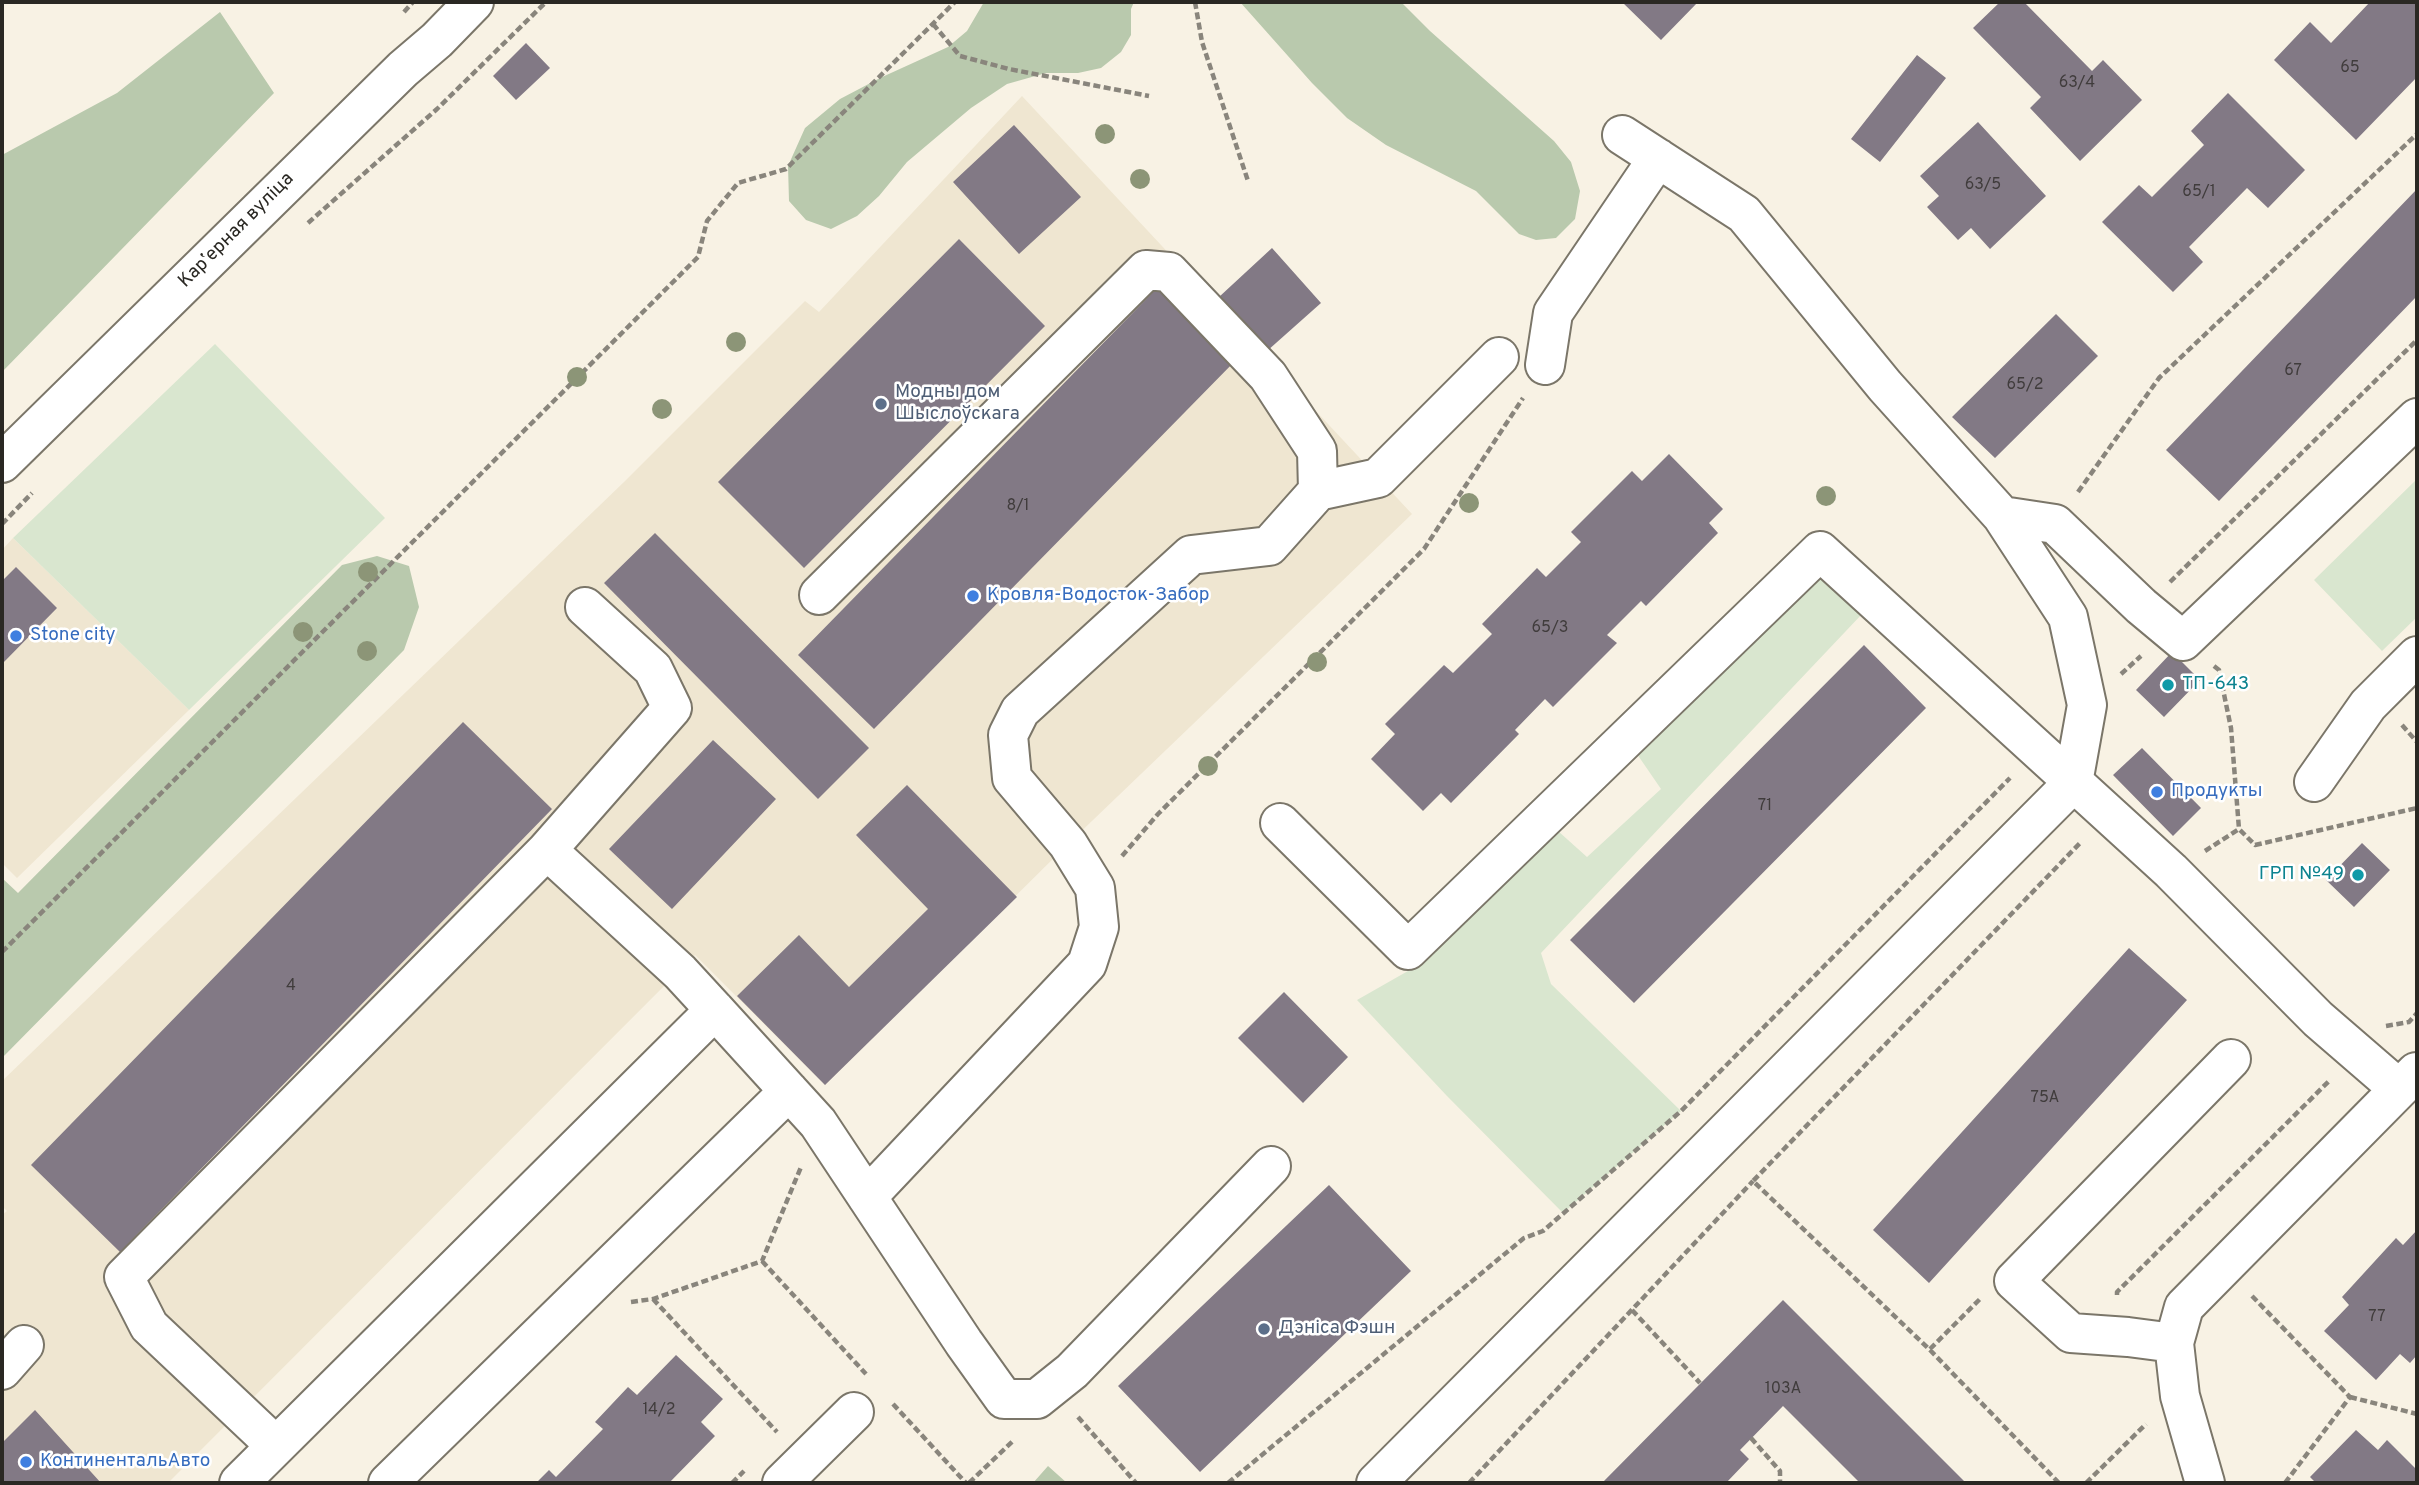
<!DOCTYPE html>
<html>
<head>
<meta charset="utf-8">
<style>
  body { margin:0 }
  #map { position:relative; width:2419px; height:1485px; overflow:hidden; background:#f8f2e4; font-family:Overpass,sans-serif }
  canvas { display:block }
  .frame { position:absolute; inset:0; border:4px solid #2a2823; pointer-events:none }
</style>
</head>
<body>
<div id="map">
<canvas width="2419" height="1485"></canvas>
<div class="frame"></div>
</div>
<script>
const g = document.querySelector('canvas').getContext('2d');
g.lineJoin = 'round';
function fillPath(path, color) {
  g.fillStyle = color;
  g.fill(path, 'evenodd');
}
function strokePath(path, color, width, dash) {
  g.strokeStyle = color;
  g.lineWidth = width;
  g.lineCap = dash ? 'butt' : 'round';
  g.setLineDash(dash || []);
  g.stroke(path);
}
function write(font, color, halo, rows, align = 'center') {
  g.font = font + ' Overpass,sans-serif';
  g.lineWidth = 5;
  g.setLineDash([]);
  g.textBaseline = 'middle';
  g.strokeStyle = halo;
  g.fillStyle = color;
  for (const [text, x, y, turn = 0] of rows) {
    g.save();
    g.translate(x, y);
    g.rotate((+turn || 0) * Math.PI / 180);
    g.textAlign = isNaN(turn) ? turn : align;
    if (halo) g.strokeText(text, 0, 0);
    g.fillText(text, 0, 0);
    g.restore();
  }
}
fillPath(new Path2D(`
  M1022 96 1412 514 1068 844 825 1085 695 955 168 1483H2V1215L7 1211 2 1206V1081L624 482 805 301 819 312Z
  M13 538 189 710 17 878 2 863V550Z`), '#efe6d1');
fillPath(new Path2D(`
  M215 344 385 518 189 710 13 538Z
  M2417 479V617L2382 651 2314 580Z
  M1823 574 1863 613 1541 953 1551 984 1681 1111 1563 1213 1447 1096 1357 1000 1422 963 1558 831 1587 857 1661 789 1637 754Z`), '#d9e6cf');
fillPath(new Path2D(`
  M984 2H1134L1131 9V35L1121 52 1101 68 1078 73H1046L1007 84 971 108 907 162 879 196 857 216 831 229 806 220 789 201 788 166 805 128 840 99 880 78 948 47 967 31Z
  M1240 2H1401L1430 31 1554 141 1571 162 1580 191 1575 219 1556 238 1536 240 1519 234 1476 191 1386 145 1347 118 1312 83Z
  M220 12 274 93 2 372V155L117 93Z
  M377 556 409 566 419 607 404 650 2 1058V878L18 893 342 565Z
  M1048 1466 1067 1483H1033Z`), '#b9c9ad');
fillPath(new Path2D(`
  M1622 2H1698L1661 40Z
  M2000 2H2024L2092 71 2103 60 2142 100 2080 161 2030 108 2041 97 1973 28Z
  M2370 2H2417V77L2356 140 2274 60 2310 22 2331 43Z
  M526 43 550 68 516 100 493 76Z
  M1917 55 1946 78 1880 162 1851 139Z
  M2228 93 2305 170 2268 208 2247 188 2189 247 2203 262 2173 292 2102 222 2139 185 2152 197 2204 145 2191 131Z
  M1978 122 2046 196 1990 249 1971 228 1958 240 1927 207 1939 196 1920 176Z
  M1014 125 1081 197 1019 254 953 182Z
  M2417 189V296L2219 501 2166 450Z
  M959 239 1045 326 804 568 718 482Z
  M1272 248 1321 303 1267 351 1219 297Z
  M1161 284 1237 359 874 729 798 655Z
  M2056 314 2098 356 1995 458 1952 417Z
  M1669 454 1723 509 1709 523 1718 533 1646 606 1641 601 1607 635 1617 643 1553 707 1545 699 1515 730 1519 734 1451 803 1441 793 1423 811 1371 759 1395 734 1385 724 1444 665 1453 673 1492 634 1482 624 1537 568 1546 577 1581 542 1571 532 1632 471 1642 481Z
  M655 533 869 748 818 799 604 583Z
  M16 567 57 608 2 664V581Z
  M1864 645 1926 708 1634 1003 1570 940Z
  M2172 652 2200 680 2164 717 2136 690Z
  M463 722 552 809 120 1252 31 1165Z
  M713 740 776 799 672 909 609 849Z
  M2142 748 2201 808 2173 836 2113 775Z
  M907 785 1017 897 825 1085 737 996 799 935 849 987 928 909 856 835Z
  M2362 843 2390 870 2354 907 2326 880Z
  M2129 948 2187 1000 1929 1283 1873 1230Z
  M1284 992 1348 1057 1303 1103 1238 1038Z
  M1329 1185 1411 1271 1200 1472 1118 1386Z
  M2417 1230V1355L2410 1363 2400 1354 2376 1380 2324 1331 2349 1305 2342 1297 2396 1238 2403 1245Z
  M1783 1300 1966 1483H1860L1783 1406 1740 1450 1749 1459 1726 1483H1602Z
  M676 1355 723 1399 701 1422 715 1436 669 1483H536L549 1470 556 1477 603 1429 595 1422 628 1387 637 1395Z
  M35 1410 101 1483H2V1443Z
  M2356 1430 2378 1450 2387 1440 2417 1470V1483H2316L2310 1477Z`), '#827985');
const minor = new Path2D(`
  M1622 135 1744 214 1885 386 2002 516 2055 524 2141 606 2183 641 2417 418
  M1545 365 1553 313 1658 158
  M2 463 403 69 437 40 474 2
  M1318 491 1378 478 1499 357
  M819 595 1146 270 1169 272 1268 376 1317 451 1318 491 1269 546 1191 555 1020 711 1008 735 1012 778 1068 844 1095 888 1099 927 1087 964 867 1197
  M2314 782 2368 705 2417 656
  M1280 823 1408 950 1820 551 2171 871 2318 1019 2399 1089
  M547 850 672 708 653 669 585 607
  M2174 1343 2128 1337 2071 1333 2014 1281 2231 1059
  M2 1370 24 1345
  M276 1446 149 1326 124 1277 547 850 680 972 715 1010
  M239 1483 715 1010 818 1123 964 1343 1004 1399H1037L1072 1371 1271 1166
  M388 1483 789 1091
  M782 1483 854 1412
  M1376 1483 2073 783 2087 705 2068 617 2002 516
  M2205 1483 2180 1396 2174 1343 2184 1307 2416 1072`);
strokePath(minor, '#7b7669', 42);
strokePath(new Path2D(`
  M1195 2 1202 42 1248 181
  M404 12 413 2
  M933 24 960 56 1009 69 1149 96
  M308 223 437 109 546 2
  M2078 492 2159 378 2417 134
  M2 524 32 493
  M2170 582 2417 340
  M2214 666 2219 670 2231 728 2239 829
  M2121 674 2141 656
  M2402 725 2417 742
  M2205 851 2239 829 2255 845 2417 808
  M1122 856 1158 814 1424 549 1523 398
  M2 952 698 257 707 221 738 183 786 169 955 2
  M2386 1026 2409 1022 2417 1013
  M762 1261 866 1374
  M2117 1295V1292L2329 1081
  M2252 1296 2350 1397 2285 1483
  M653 1299 777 1432
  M631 1302 653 1299 762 1261 801 1167
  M1632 1310 1700 1383
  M1930 1349 1981 1298
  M2350 1397 2417 1414
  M893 1404 966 1483
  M1078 1417 1136 1483
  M1751 1438 1780 1471V1483
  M732 1483 744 1471
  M969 1483 1014 1440
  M1228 1483 1524 1238 1543 1231 1681 1111 2010 778
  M1469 1483 1753 1181
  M2059 1483 1930 1350 1753 1181 2081 842
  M2086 1483 2146 1424`), '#89857c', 4.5, [7, 3.5]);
strokePath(minor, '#fff', 38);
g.fillStyle = '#8c9577';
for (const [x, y] of [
  [1105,134],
  [1140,179],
  [736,342],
  [577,377],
  [662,409],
  [1826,496],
  [1469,503],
  [368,572],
  [303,632],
  [367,651],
  [1317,662],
  [1208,766]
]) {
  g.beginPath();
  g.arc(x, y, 10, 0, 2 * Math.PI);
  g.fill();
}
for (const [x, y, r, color] of [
  [881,404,7,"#5c6f8a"],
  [973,596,7,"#3f7fe0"],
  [16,636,7,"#3f7fe0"],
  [2168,685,7,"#0f9aa8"],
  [2157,792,7,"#3f7fe0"],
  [2358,875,7,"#0f9aa8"],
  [1264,1329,7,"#5c6f8a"],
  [26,1462,7,"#3f7fe0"]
]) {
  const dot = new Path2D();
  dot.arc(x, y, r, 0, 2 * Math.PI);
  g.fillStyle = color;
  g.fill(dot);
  strokePath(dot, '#fff', 2.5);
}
write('16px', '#403c3c', null, [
  ["65",2350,69],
  ["63/4",2077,84],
  ["63/5",1983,186],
  ["65/1",2199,193],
  ["67",2293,372],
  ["65/2",2025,386],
  ["8/1",1018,507],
  ["65/3",1550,629],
  ["71",1765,807],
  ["4",291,987],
  ["75А",2045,1099],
  ["77",2377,1318],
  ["103А",1783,1390],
  ["14/2",659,1411]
]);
write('19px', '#2a2823', '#fff', [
  ["Карʼерная вуліца",237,231,-45]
]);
write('19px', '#4e5e75', '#fff', [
  ["Модны дом",895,393],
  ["Шыслоўскага",895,415],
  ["Дэніса Фэшн",1278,1329]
], 'left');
write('19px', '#366cbe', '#fff', [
  ["Кровля-Водосток-Забор",987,596],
  ["Stone city",30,636],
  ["Продукты",2171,792],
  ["КонтинентальАвто",40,1462]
], 'left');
write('19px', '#0d838f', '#fff', [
  ["ТП-643",2182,685],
  ["ГРП №49",2344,875,"right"]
], 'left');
</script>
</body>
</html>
